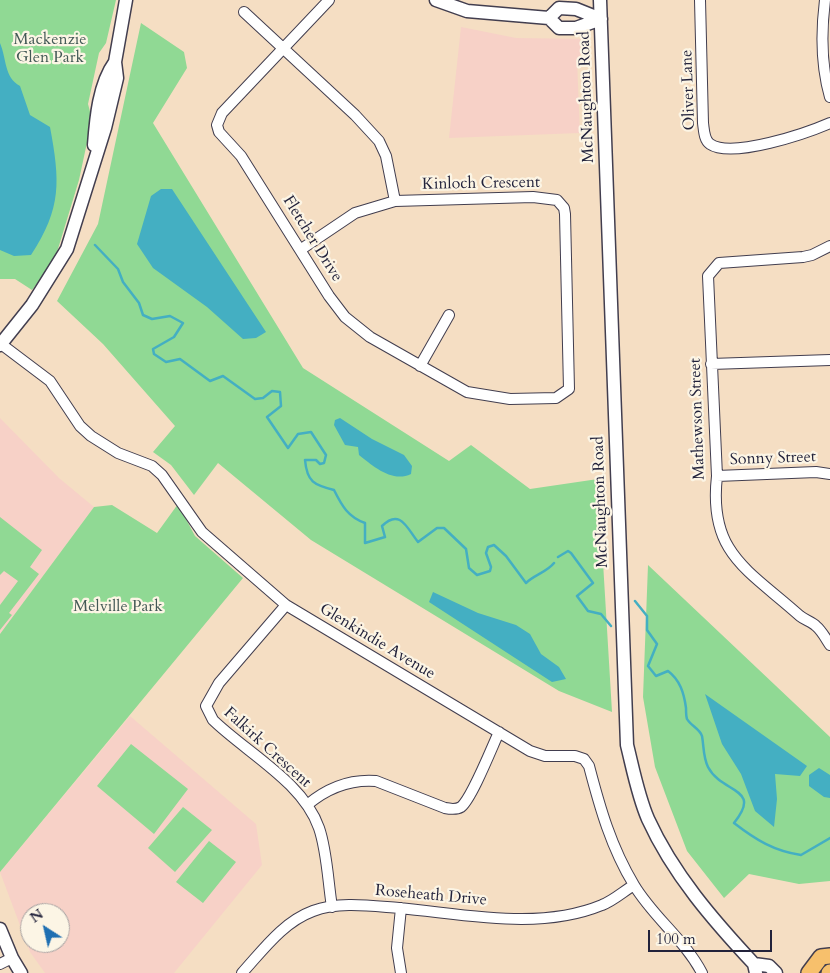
<!DOCTYPE html>
<html>
<head>
<meta charset="utf-8">
<style>
  body { margin:0 }
  #map { position:relative; width:830px; height:973px; overflow:hidden; background:#f5dec3; font-family:Cardo,serif }
  canvas { display:block }
  .north { position:absolute; left:20px; top:903px; width:50px; height:50px; box-sizing:border-box; background:#fcf5e5; border:1px solid #a5a1a1; border-radius:50%; rotate:325deg; font-size:14px; font-weight:700; line-height:20px; text-align:center; color:#22223b }
  .north::after { content:''; display:block; margin:auto; width:18px; height:22px; background:#1f6fb2; clip-path:polygon(50% 0,100% 100%,50% 72%,0 100%) }
  .scale { position:absolute; left:648px; top:930px; width:124px; height:22px; box-sizing:border-box; border:2px solid #22223b; border-top:0; padding-left:6px; font-size:15px; line-height:18px; white-space:nowrap; color:#22223b; -webkit-text-stroke:4px #fcf5e5; paint-order:stroke }
</style>
</head>
<body>
<div id="map">
<canvas width="830" height="973"></canvas>
<div class="north">N</div>
<div class="scale">100 m</div>
</div>
<script>
const g = document.querySelector('canvas').getContext('2d');
g.lineJoin = 'round';
function fillPath(path, color) {
  g.fillStyle = color;
  g.fill(path, 'evenodd');
}
function strokePath(path, color, width, dash) {
  g.strokeStyle = color;
  g.lineWidth = width;
  g.lineCap = dash ? 'butt' : 'round';
  g.setLineDash(dash || []);
  g.stroke(path);
}
function write(font, color, halo, rows, align = 'center') {
  g.font = font + ' Cardo,serif';
  g.lineWidth = 4.5;
  g.setLineDash([]);
  g.textBaseline = 'middle';
  g.strokeStyle = halo;
  g.fillStyle = color;
  for (const [text, x, y, turn = 0] of rows) {
    g.save();
    g.translate(x, y);
    g.rotate((+turn || 0) * Math.PI / 180);
    g.textAlign = isNaN(turn) ? turn : align;
    if (halo) g.strokeText(text, 0, 0);
    g.fillText(text, 0, 0);
    g.restore();
  }
}
fillPath(new Path2D(`
  M461 27 516 38 590 39 577 60 580 133 449 138Z
  M0 418 59 478 94 507 0 634Z
  M130 716 256 824 262 865 174 973H45L30 952 0 872ZM30 913H60V943H30Z`), '#f7d1c7');
fillPath(new Path2D(`
  M0 0H116L106 43 99 53 88 104 92 119 79 180 54 262 32 290 15 279H0Z
  M141 23 184 52 187 68 153 123 303 368 449 461 471 445 530 489 598 479 612 712 559 691 311 540 218 463 194 495 171 465 153 452 175 426 103 344 57 301 98 224Z
  M178 504 195 536 243 578 0 872V634L94 507 112 505 157 533Z
  M0 517 42 550 30 567 39 574 9 613 12 615 0 630V605L18 581 4 571 0 575Z
  M648 565 830 737V881L799 884 749 874 724 898 687 851 655 767 643 697Z
  M131 744 188 789 154 834 97 786Z
  M183 807 212 830 175 872 148 848Z
  M209 841 236 862 203 903 176 882Z`), '#90d994');
fillPath(new Path2D(`
  M0 43C7 60 4 77 20 86L30 115 50 127C60 181 62 208 31 255L14 256 0 250Z
  M161 189H172L266 332 256 338 243 339 207 307 153 268 137 244 151 196Z
  M340 418 372 439 404 455 412 466 411 474C392 483 373 466 359 455L358 447 345 445 334 425 335 420Z
  M433 592 478 613 516 625 530 634 541 654 559 667 566 679 552 682 429 602Z
  M705 694 807 766 800 776 775 774 777 799 774 827 755 811 741 774 722 744Z
  M819 768 830 775V798L824 797 809 786V775Z`), '#44afc2');
strokePath(new Path2D(`
  M95 245 118 269 123 282 139 303 143 315 152 319 170 316 183 323 174 337 153 349 154 354 166 362 180 359 210 381 223 376 255 399 263 398 272 391 280 392 281 406 267 417 288 448 298 434 311 432 326 455 324 463 320 464 316 460H305C307 482 314 485 334 490 342 506 348 517 365 523V543L385 537 382 526C400 508 407 528 418 542L437 528H444L466 549 469 568 477 575 490 571 491 567 486 553 488 547 494 545 506 556 526 583C534 575 547 572 554 563
  M558 557 568 551 571 553 593 583 577 596 588 611 601 614 611 626
  M635 601 647 616V630L657 644 648 666 656 676 668 671C680 680 684 693 686 708 686 711 686 716 687 719 691 726 700 729 702 736 704 747 703 757 708 767 722 794 763 787 734 823 756 840 774 851 801 855L830 838`), '#44afc2', 2.5);
const minor = new Path2D(`
  M700 0 703 123C704 130 704 140 710 144 732 159 807 133 830 123
  M825 0C821 32 821 66 830 97
  M244 12 355 115 379 141 386 156 395 201
  M830 246 812 255 803 257 719 263 708 276 717 476C708 554 749 570 800 616 805 620 812 622 816 626 822 631 826 639 830 645
  M300 250 355 213 395 201 533 197 557 200 564 208 565 214 569 389 556 398 510 399 467 392 370 337 345 317 329 296 241 156 219 132 217 125 222 113 329 0
  M1 344 50 381 80 426 91 436 118 453 152 466 162 475 202 532 286 605 530 751 545 756H575L584 759 589 766C600 808 611 847 634 885 653 917 685 940 702 973
  M711 364 830 360
  M420 366 449 315
  M717 476 816 472 830 474
  M286 605 219 683 206 706 213 720C247 753 303 782 319 828 327 851 328 882 332 907
  M307 805C326 789 350 779 376 781L445 808C450 809 456 810 461 807 472 798 492 747 499 732
  M401 908 397 948 401 973
  M0 964 12 958
  M242 973C263 950 283 922 313 911 339 901 372 906 399 908 465 914 539 931 602 905 613 901 624 891 634 885`);
const tertiary = new Path2D(`
  M436 0 467 11 549 18 559 28H576L601 19
  M600 0 627 745C633 769 638 796 648 819 673 874 713 920 754 964L756 973
  M549 18 559 8 576 9 601 19
  M94 145C96 118 99 84 115 62
  M0 345 32 305 67 249 105 128 117 78 115 62 126 0
  M0 929 12 958 21 973
  M754 964 769 966 776 973`);
const primary = new Path2D(`
  M809 973 821 957 830 956
  M829 973 830 972`);
strokePath(minor, '#423e4f', 12);
strokePath(tertiary, '#423e4f', 15);
strokePath(primary, '#423e4f', 18);
strokePath(minor, '#fff', 10);
strokePath(tertiary, '#fff', 12);
strokePath(primary, '#f7c06c', 15);
write('16px', '#435956', '#fcf5e5', [
  ["Mackenzie",50,40],
  ["Glen Park",50,58],
  ["Melville Park",118,607]
]);
write('16px', '#22223b', '#fcf5e5', [
  ["Oliver Lane",689,90,-92],
  ["McNaughton Road",587,97,-92],
  ["Kinloch Crescent",481,184,-1],
  ["Fletcher Drive",312,239,58],
  ["Mathewson Street",698,419,-92],
  ["Sonny Street",773,459,-2],
  ["McNaughton Road",601,502,-92],
  ["Glenkindie Avenue",377,642,31],
  ["Falkirk Crescent",267,748,42],
  ["Roseheath Drive",431,896,5]
]);
</script>
</body>
</html>
